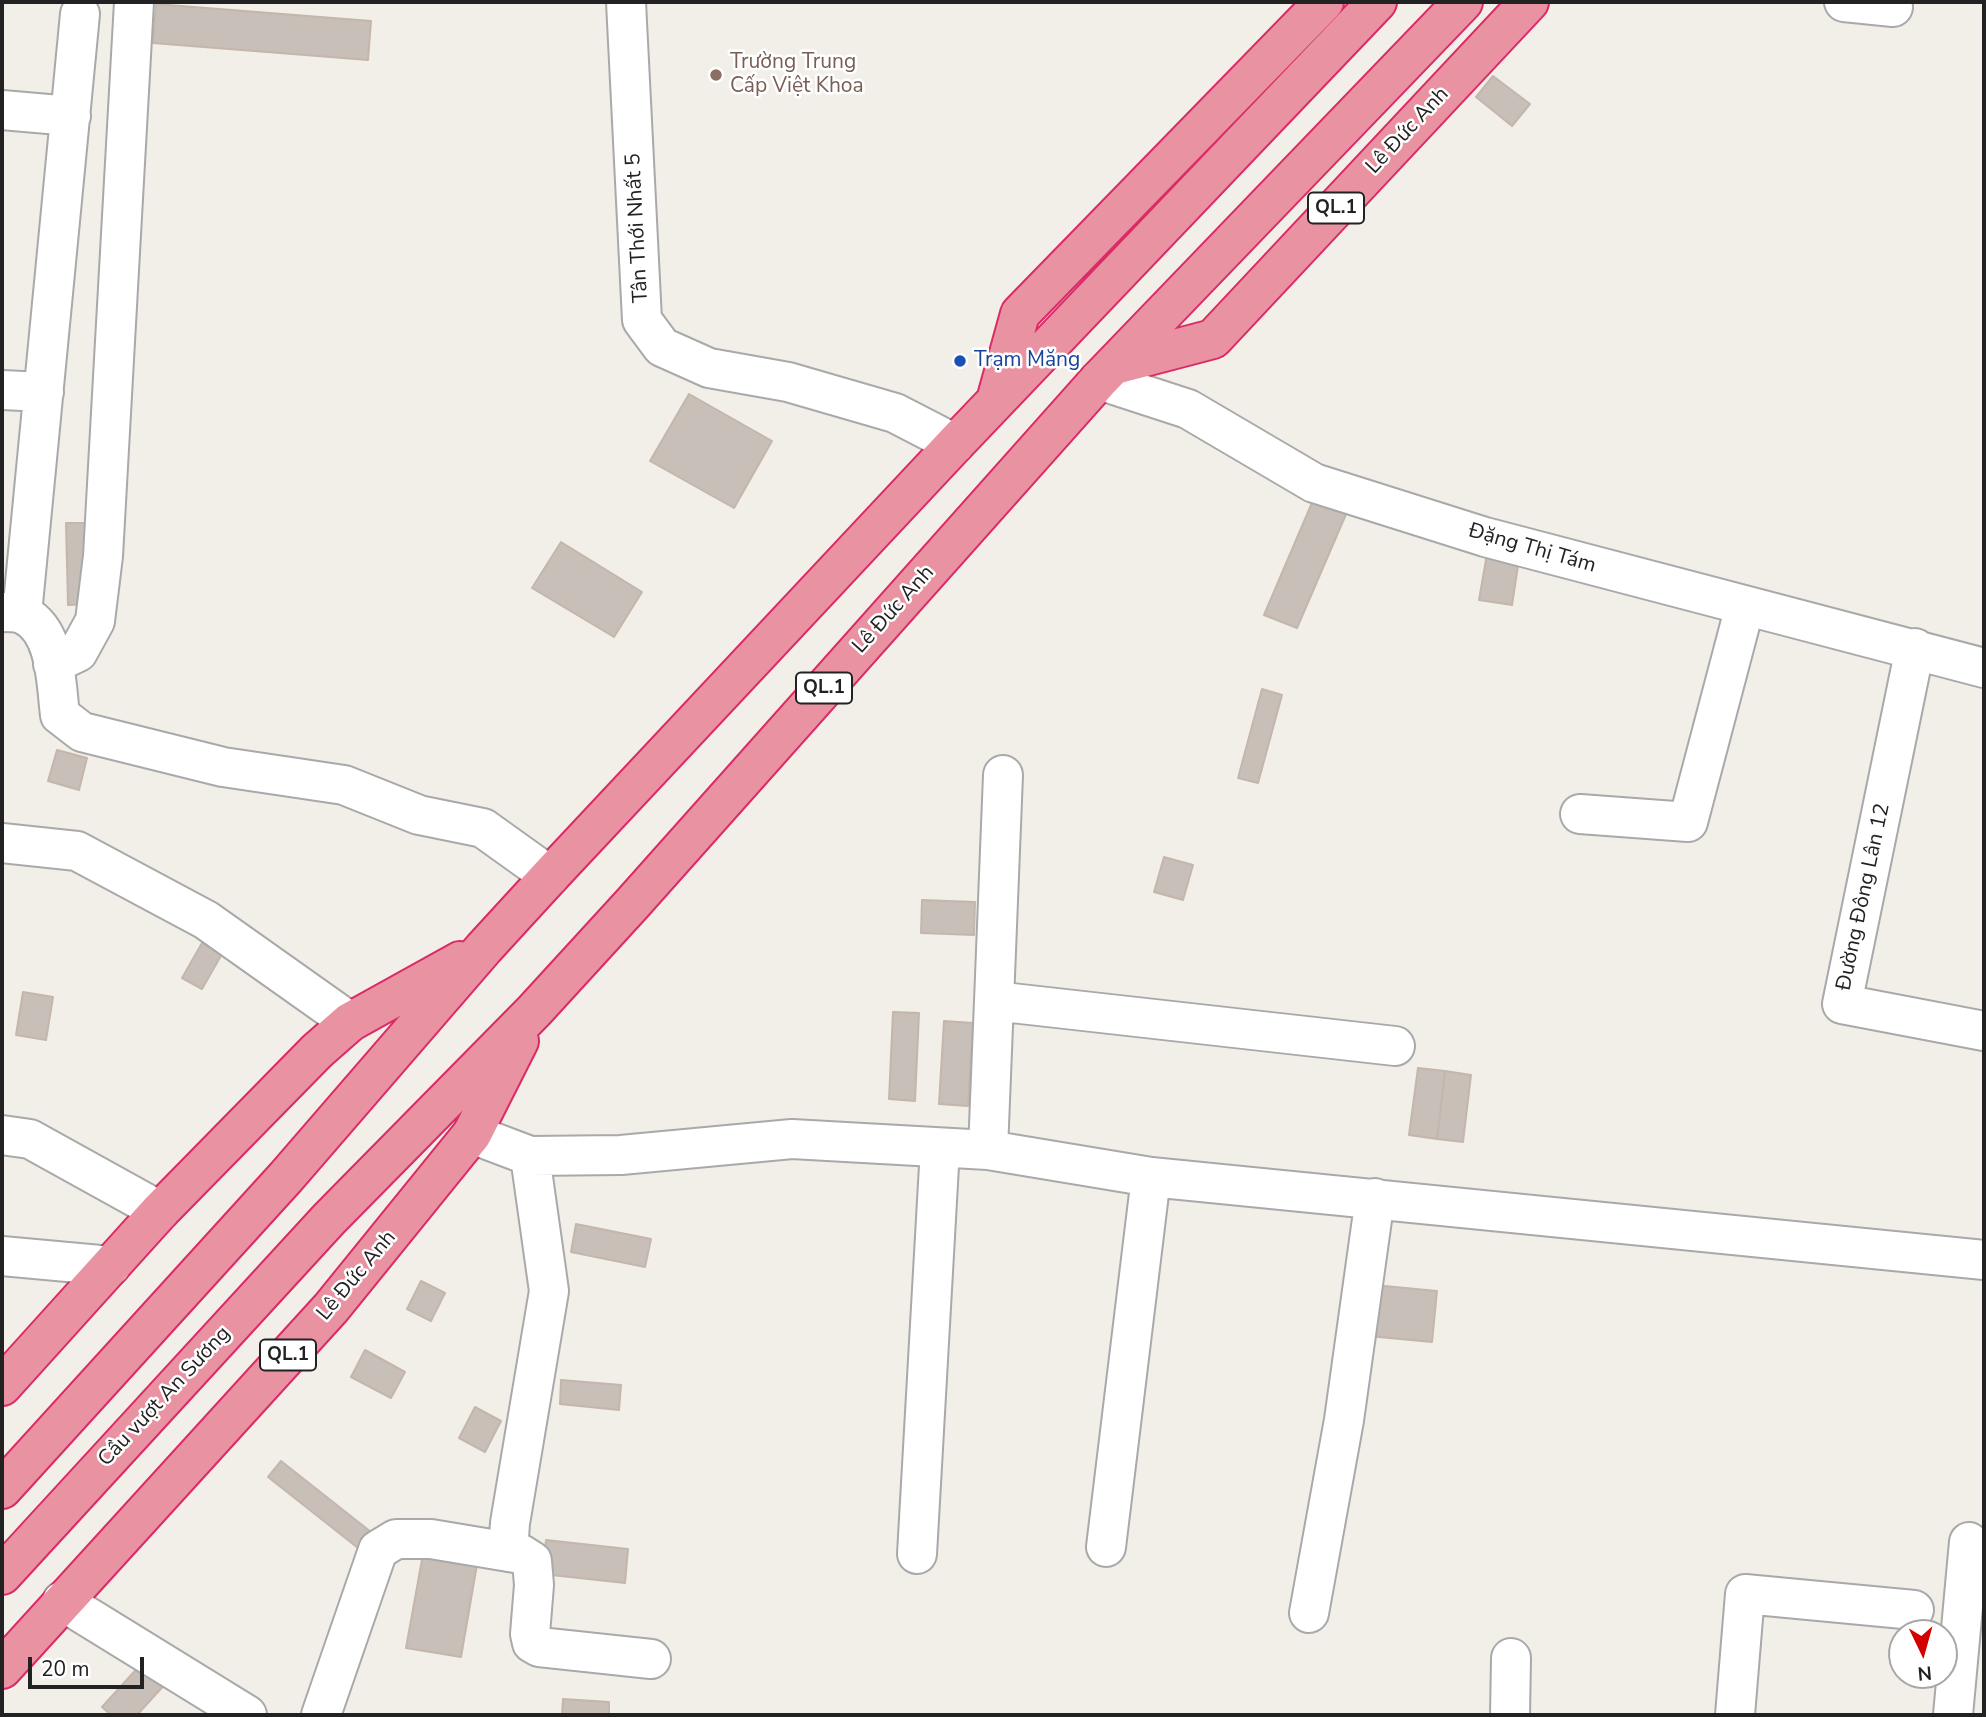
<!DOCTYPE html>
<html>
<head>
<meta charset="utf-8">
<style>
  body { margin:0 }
  #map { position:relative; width:1986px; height:1717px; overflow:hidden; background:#f2efe9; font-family:"Nunito Sans",sans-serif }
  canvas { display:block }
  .frame { position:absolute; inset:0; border:4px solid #222; pointer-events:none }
  .north { position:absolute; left:1888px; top:1619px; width:70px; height:70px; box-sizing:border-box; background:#fff; border:2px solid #a7a7a7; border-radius:50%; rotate:175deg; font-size:19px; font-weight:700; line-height:28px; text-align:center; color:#222 }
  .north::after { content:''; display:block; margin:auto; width:24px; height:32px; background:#d40000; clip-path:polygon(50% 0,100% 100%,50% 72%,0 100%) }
  .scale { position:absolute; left:28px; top:1657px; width:116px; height:32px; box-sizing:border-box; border:4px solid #222; border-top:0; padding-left:9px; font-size:21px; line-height:24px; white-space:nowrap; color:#222; -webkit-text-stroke:5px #fff; paint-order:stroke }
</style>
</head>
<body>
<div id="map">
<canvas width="1986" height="1717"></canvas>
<div class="frame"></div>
<div class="north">N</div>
<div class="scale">20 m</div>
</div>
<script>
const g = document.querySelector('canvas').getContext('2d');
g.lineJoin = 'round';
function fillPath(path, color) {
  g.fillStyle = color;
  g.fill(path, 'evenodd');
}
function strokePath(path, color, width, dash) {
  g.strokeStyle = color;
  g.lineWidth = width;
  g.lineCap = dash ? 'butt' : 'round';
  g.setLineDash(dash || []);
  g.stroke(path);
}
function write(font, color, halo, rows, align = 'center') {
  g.font = font + ' "Nunito Sans",sans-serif';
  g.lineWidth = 5;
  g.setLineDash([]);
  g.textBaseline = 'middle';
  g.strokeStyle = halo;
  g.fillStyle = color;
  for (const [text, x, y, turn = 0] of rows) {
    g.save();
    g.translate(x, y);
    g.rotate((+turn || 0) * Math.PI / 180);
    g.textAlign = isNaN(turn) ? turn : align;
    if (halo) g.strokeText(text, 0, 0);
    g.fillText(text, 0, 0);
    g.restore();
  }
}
const building = new Path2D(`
  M156 4 371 21 368 60 153 43Z
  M1493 76 1530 104 1512 126 1476 97Z
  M689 394 772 441 734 508 650 461Z
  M1317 491 1350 505 1297 628 1264 615Z
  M66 523H89L91 604 68 605Z
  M561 542 642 592 614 637 532 588Z
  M1487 554 1519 559 1512 605 1479 600Z
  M1262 689 1282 695 1258 783 1238 778Z
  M57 750 87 758 79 790 48 781Z
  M1164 857 1193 865 1183 900 1154 892Z
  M922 900 975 902 974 935 921 933Z
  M202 943 222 954 202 989 182 978Z
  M23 992 53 997 46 1040 16 1035Z
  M893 1012 919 1013 915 1101 889 1099Z
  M944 1021 973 1023 968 1106 939 1104Z
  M1418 1068 1445 1071 1437 1139 1409 1135Z
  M1445 1071 1471 1075 1463 1142 1437 1139Z
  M576 1224 651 1239 645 1267 571 1252Z
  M421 1281 445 1293 431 1321 407 1309Z
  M1374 1285 1437 1291 1432 1342 1368 1336Z
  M365 1350 405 1372 391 1398 351 1377Z
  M561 1380 621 1385 619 1410 560 1404Z
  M475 1407 501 1421 485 1452 459 1438Z
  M281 1461 371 1532 358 1548 268 1477Z
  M546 1540 628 1549 625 1583 542 1574Z
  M425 1543 479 1553 461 1657 406 1648Z
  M143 1662 167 1682 137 1715H111L102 1707Z
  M563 1699 609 1702V1715H562Z`);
fillPath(building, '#c7bfb8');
strokePath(building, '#c4b6ab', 2);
const minor = new Path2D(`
  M626 2 642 320 662 347 709 368 788 382 895 413 955 444
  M1844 2 1893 7
  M2 110 71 116
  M1099 380 1188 409 1314 483 1485 537 1984 668
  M2 390 44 392
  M2 612C8 612 18 612 24 615 57 631 56 684 60 715L82 732 223 767 344 785 419 815 483 828 550 876
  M22 614 80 14
  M1915 648 1842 1004 1984 1031
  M53 664 78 652 95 621 103 556 134 2
  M1580 814 1688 822 1745 606
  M2 843 77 851 206 920 350 1022
  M994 1001 1003 775
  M472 1134 530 1156 621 1155 792 1139 988 1150 1151 1177 1984 1260
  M2 1135 30 1139 160 1211
  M988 1150 994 1001 1395 1046
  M2 1256 111 1266
  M1106 1547 1151 1177
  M508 1552 510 1523 549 1291 530 1156
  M917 1554 940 1148
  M62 1601 247 1715
  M1309 1613 1344 1420 1375 1198
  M321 1715 378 1550 396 1539H431L521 1554 532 1561 534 1585 530 1634 532 1643 539 1647 651 1659
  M1510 1715 1511 1658
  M1735 1715 1745 1594 1914 1610
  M1953 1715 1969 1542`);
const highway = new Path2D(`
  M1114 365 1213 339 1529 2
  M997 397 1020 314 1324 2
  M2 1386 160 1211 317 1051 350 1022 460 961
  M2 1489 286 1177 484 948 550 876 955 444 1377 2
  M2 1575 329 1219 534 1011 632 904 1099 380 1463 2
  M2 1669 331 1308 472 1134 519 1041`);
strokePath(minor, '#a9a9a9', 42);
strokePath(highway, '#dc2a67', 42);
strokePath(minor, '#fff', 38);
strokePath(highway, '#e892a2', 38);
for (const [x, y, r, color] of [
  [716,75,7,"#8d6e63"],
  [960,361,7,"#1a4fb4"]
]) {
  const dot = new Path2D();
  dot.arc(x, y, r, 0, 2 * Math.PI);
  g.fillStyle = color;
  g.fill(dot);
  strokePath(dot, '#fff', 2.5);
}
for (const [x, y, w] of [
  [1336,208,56],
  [824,688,56],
  [288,1355,56]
]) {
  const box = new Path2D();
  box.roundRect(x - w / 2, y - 15.5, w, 31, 5);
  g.fillStyle = '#fff';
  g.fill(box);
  strokePath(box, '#222', 2);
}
write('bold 19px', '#222', null, [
  ["QL.1",1336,208],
  ["QL.1",824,688],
  ["QL.1",288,1355]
]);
write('21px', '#785e54', '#fff', [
  ["Trường Trung",730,63],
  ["Cấp Việt Khoa",730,87]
], 'left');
write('21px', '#222', '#fff', [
  ["Lê Đức Anh",1408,131,-47],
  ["Tân Thới Nhất 5",638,228,-93],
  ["Đặng Thị Tám",1532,549,16],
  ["Lê Đức Anh",894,610,-48],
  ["Đường Đông Lân 12",1864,897,-78],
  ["Lê Đức Anh",357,1276,-50],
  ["Cầu vượt An Sương",165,1397,-47]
]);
write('21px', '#164399', '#fff', [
  ["Trạm Măng",974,361]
], 'left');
</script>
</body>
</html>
